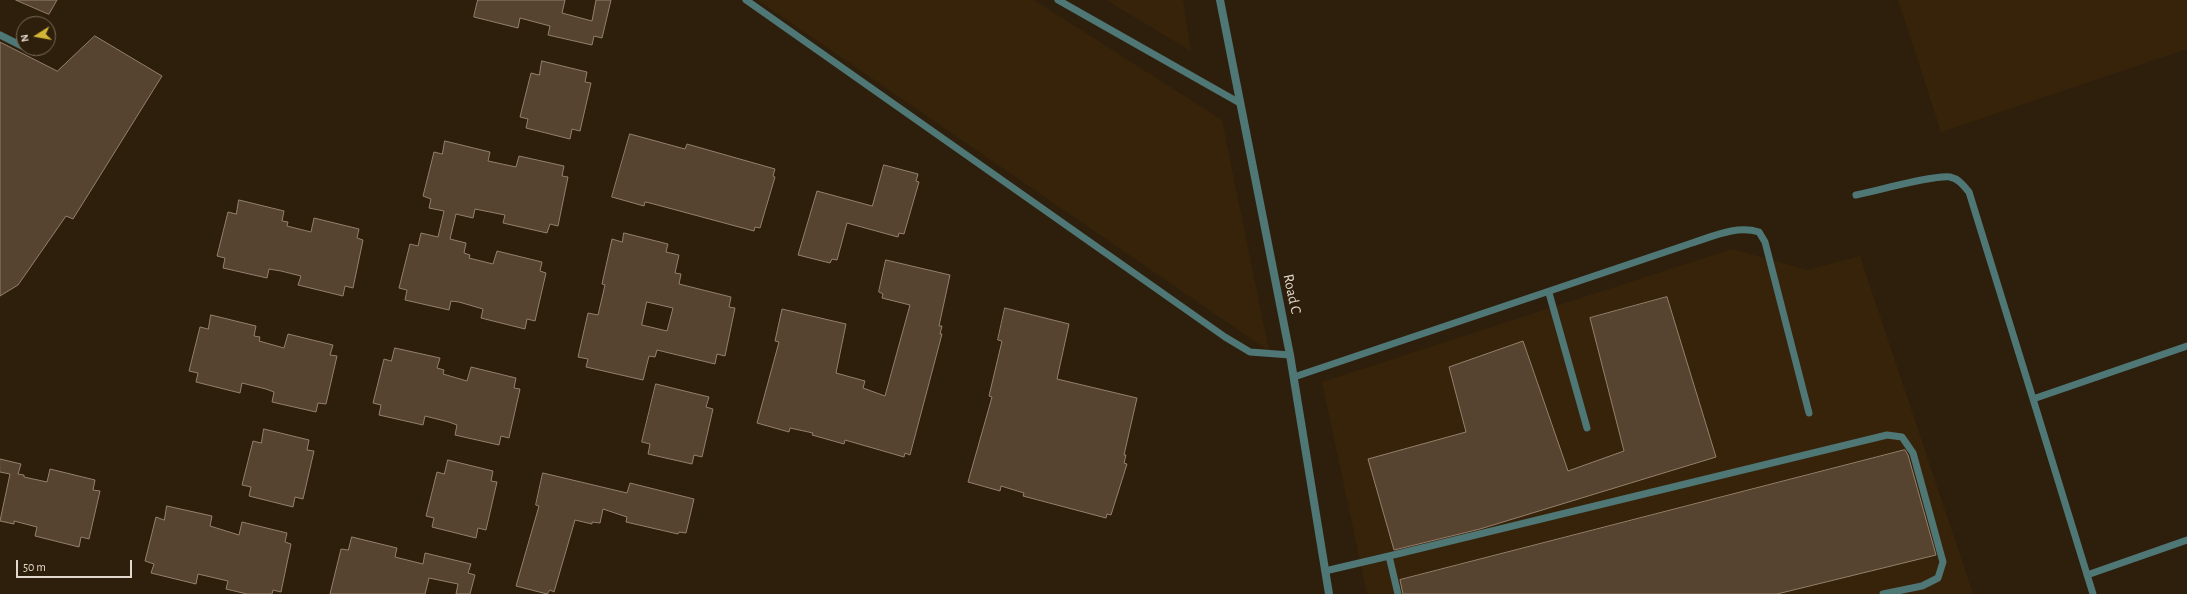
<!DOCTYPE html>
<html>
<head>
<meta charset="utf-8">
<style>
  body { margin:0 }
  #map { position:relative; width:2187px; height:594px; overflow:hidden; background:#2e1f0c; font-family:"Alegreya Sans",sans-serif }
  canvas { display:block }
  .north { position:absolute; left:16px; top:16px; width:40px; height:40px; box-sizing:border-box; background:#2e1f0c; border:1px solid #766959; border-radius:50%; rotate:259deg; font-size:11px; font-weight:700; line-height:16px; text-align:center; color:#e3d8cd }
  .north::after { content:''; display:block; margin:auto; width:14px; height:18px; background:#d3b635; clip-path:polygon(50% 0,100% 100%,50% 72%,0 100%) }
  .scale { position:absolute; left:16px; top:560px; width:116px; height:18px; box-sizing:border-box; border:2px solid #e3d8cd; border-top:0; padding-left:5px; font-size:12px; line-height:14px; white-space:nowrap; color:#e3d8cd; -webkit-text-stroke:3px #2e1f0c; paint-order:stroke }
</style>
</head>
<body>
<div id="map">
<canvas width="2187" height="594"></canvas>
<div class="north">N</div>
<div class="scale">50 m</div>
</div>
<script>
const g = document.querySelector('canvas').getContext('2d');
g.lineJoin = 'round';
function fillPath(path, color) {
  g.fillStyle = color;
  g.fill(path, 'evenodd');
}
function strokePath(path, color, width, dash) {
  g.strokeStyle = color;
  g.lineWidth = width;
  g.lineCap = dash ? 'butt' : 'round';
  g.setLineDash(dash || []);
  g.stroke(path);
}
function write(font, color, halo, rows, align = 'center') {
  g.font = font + ' "Alegreya Sans",sans-serif';
  g.lineWidth = 4;
  g.setLineDash([]);
  g.textBaseline = 'middle';
  g.strokeStyle = halo;
  g.fillStyle = color;
  for (const [text, x, y, turn = 0] of rows) {
    g.save();
    g.translate(x, y);
    g.rotate((+turn || 0) * Math.PI / 180);
    g.textAlign = isNaN(turn) ? turn : align;
    if (halo) g.strokeText(text, 0, 0);
    g.fillText(text, 0, 0);
    g.restore();
  }
}
fillPath(new Path2D(`
  M758 0H1034L1222 120 1269 351Z
  M1106 0H1183L1191 51Z
  M1898 0H2187V49L1941 132Z
  M1732 249 1807 270 1860 256 1973 594H1367L1322 382Z`), '#37230a');
const building = new Path2D(`
  M16 0H57L49 14Z
  M478 0H565L562 13 592 21 596 0H611L602 38 594 36 592 45 548 35 550 26 520 18 518 28 474 17Z
  M95 36 162 76 73 219 66 216 18 285 0 296V42L57 71Z
  M542 61 587 72 585 82 591 83 580 131 572 129 570 139 526 128 528 119 520 117 531 73 539 75Z
  M630 134 685 149 687 144 775 169 773 176 775 177 760 228 755 227 754 231 650 203 645 202 644 206 612 197Z
  M445 141 490 152 488 161 516 167 519 156 564 166 562 176 568 177 558 226 550 224 547 233 503 223 505 215 475 209 473 218 456 214 450 239 466 243 464 253 470 255 469 258 493 264 497 251 542 262 540 271 546 273 535 321 527 319 525 329 481 318 483 309 459 302 451 301 449 310 405 300 407 290 399 288 410 244 418 246 421 233 438 237 444 211 429 208 431 199 423 196 434 152 442 154Z
  M884 165 918 174 916 181 919 182 904 234 899 233 898 237 847 223 837 260 832 259 830 263 798 255 817 191 872 206Z
  M239 200 284 211 282 221 288 222 287 226 311 232 314 218 359 229 357 238 363 240 353 288 345 286 343 296 298 285 301 276 281 271 269 269 267 278 223 268 225 258 217 256 228 212 236 214Z
  M624 233 668 244 666 252 679 255 675 273 681 274 679 284 731 297 729 307 735 308 725 356 717 354 715 364 657 350 655 357 649 356 643 380 586 367 588 359 578 357 588 313 598 315 605 285 602 284 612 239 622 242ZM647 302 673 308 667 331 642 325Z
  M886 260 950 275 939 326H942L940 334H942L910 455 905 453 904 457 845 440 844 444 812 435 813 433 790 428 789 432 757 423 779 342 775 341 782 309 846 324 836 373 865 381 863 388 885 396 910 305 882 298 883 294 879 292Z
  M1667 297 1716 457 1480 529 1394 550 1368 459 1466 432 1449 367 1523 341 1568 471 1624 451 1590 318Z
  M1005 308 1069 324 1057 379 1137 398 1124 455H1126L1124 463 1127 464 1111 515 1107 514 1106 518 1023 496 1024 493 1001 486 1000 491 968 482 992 397 989 396 1002 341 998 340Z
  M211 315 256 326 254 336 260 337 259 341 284 348 288 334 333 345 330 355 337 356 326 404 318 403 316 412 272 402 274 392 266 389 242 383 240 393 196 382 198 373 189 371 200 327 208 329Z
  M395 348 440 358 437 368 444 370 443 374 467 381 471 367 516 378 514 388 520 389 509 438 501 436 499 445 455 435 457 425 449 422 425 416 423 425 379 415 381 405 373 403 384 359 391 361Z
  M656 384 709 397 706 407 713 409 702 457 694 455 692 464 648 454 650 444 642 442Z
  M264 429 309 440 307 450 314 451 303 499 295 497 293 507 249 496 251 487 242 485 253 441 261 443Z
  M1905 450 1908 455 1936 555 1777 594H1403L1400 580Z
  M0 459 21 464 18 474 24 475V477L47 482 50 469 95 480 93 490 100 491 89 539 81 537 79 547 35 536 37 527 14 521V524L0 521 10 474 0 472Z
  M448 460 493 471 491 481 497 482 486 530 478 528 476 538 432 527 434 518 426 516 437 472 444 474Z
  M543 473 627 493 630 483 694 499 686 533 679 532 678 534 626 522 627 517 603 509 600 523 592 522V524L575 520 554 592 550 590 547 594 516 586 539 506 536 505Z
  M167 506 212 516 210 526 239 535 242 522 287 533 285 542 291 544 281 592 273 590 272 594H247L226 589 228 581 198 574 196 584 151 573 154 564 145 561 156 517 164 520Z
  M352 537 397 548 395 557 423 564 425 553 471 564 468 573 475 575 470 594H456L458 584 429 578 425 594H330L341 549 348 550Z`);
fillPath(building, '#564431');
strokePath(building, '#94806c', 1);
strokePath(new Path2D(`
  M746 0 1225 337 1250 352 1290 355
  M1058 0 1238 102
  M0 35 24 47
  M26 48 34 52
  M1856 195C1877 191 1932 175 1950 177 1959 179 1963 185 1969 192L2033 399 2187 346
  M1549 293 1587 428
  M1294 377 1692 243C1714 236 1737 225 1759 232L1765 242 1809 413
  M2033 399 2093 594
  M1325 571 1389 556
  M2087 575 2187 540
  M1398 594 1389 556 1887 435 1902 437 1913 453 1943 562 1938 578 1922 586 1883 594`), '#4e7776', 7);
strokePath(new Path2D(`
  M1220 0 1290 355 1329 594`), '#4e7776', 8);
write('15px', '#e3d8cd', '#2e1f0c', [
  ["Road C",1292,294,78]
]);
</script>
</body>
</html>
